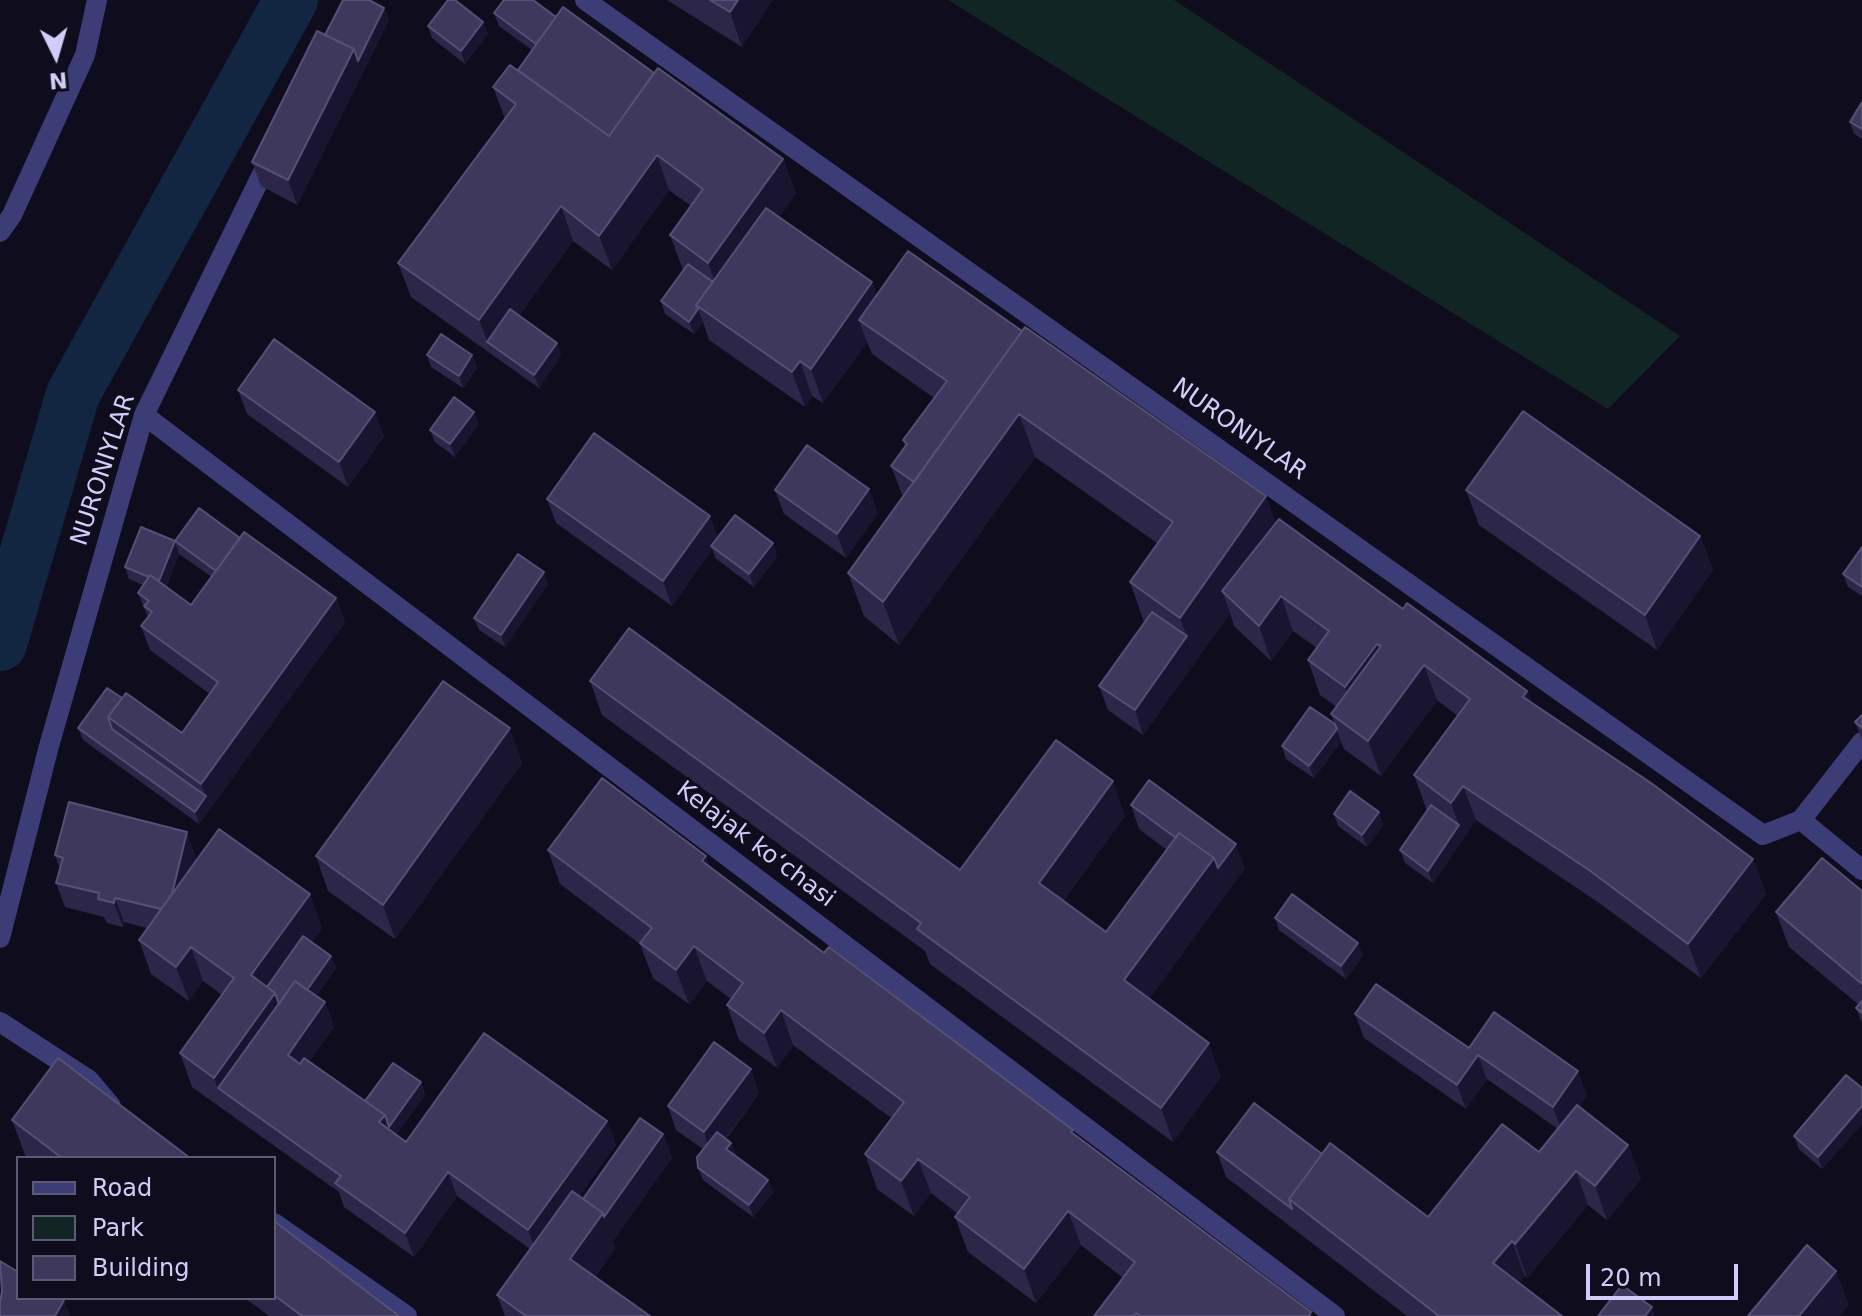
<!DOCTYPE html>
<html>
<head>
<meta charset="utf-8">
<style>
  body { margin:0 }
  #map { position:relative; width:1862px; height:1316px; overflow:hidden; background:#0f0d1d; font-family:"DejaVu Sans",sans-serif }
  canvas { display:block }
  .legend { position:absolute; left:16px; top:1156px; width:260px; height:144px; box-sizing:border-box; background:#0f0d1d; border:2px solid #5d5a76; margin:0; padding:10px 14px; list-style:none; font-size:24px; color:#d1cdfb }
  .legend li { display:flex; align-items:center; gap:16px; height:40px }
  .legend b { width:40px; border:2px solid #5d5a76 }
  .north { position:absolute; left:16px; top:16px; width:80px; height:80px; -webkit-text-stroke:6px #0f0d1d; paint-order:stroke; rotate:175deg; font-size:22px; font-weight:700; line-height:32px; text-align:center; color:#d1cdfb }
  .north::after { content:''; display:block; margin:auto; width:28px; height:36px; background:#d1cdfb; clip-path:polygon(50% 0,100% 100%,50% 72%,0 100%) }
  .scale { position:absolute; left:1586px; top:1264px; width:152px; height:36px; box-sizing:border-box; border:4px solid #d1cdfb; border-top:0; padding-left:10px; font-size:24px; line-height:28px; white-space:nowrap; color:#d1cdfb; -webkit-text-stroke:6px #0f0d1d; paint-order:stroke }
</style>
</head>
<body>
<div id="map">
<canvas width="1862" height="1316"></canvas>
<ul class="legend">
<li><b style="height:10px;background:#3c3d77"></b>Road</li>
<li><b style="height:22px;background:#112624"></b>Park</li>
<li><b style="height:22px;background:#3e395c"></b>Building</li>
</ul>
<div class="north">N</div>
<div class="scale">20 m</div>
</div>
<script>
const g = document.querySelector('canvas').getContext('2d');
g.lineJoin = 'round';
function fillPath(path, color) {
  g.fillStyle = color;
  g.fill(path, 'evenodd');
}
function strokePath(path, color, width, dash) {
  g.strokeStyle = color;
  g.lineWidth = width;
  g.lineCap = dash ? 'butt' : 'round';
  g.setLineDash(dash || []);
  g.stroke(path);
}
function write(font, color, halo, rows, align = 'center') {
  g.font = font + ' "DejaVu Sans",sans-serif';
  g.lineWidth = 6;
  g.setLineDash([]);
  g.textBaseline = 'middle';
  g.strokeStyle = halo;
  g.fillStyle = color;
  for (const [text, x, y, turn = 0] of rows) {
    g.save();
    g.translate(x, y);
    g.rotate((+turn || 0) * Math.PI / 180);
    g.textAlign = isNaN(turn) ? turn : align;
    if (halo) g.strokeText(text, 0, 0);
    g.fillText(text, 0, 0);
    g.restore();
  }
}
fillPath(new Path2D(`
  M948 0H1174L1680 336 1608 409Z`), '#112624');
strokePath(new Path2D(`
  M0 644 73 394 291 0`), '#122641', 54);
strokePath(new Path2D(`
  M0 232 12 215 85 55 97 0`), '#3c3d77', 20);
strokePath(new Path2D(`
  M585 0 1763 835 1801 820 1862 870
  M144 415 1335 1316
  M1801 820 1862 742
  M0 938 49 746 144 415 270 158
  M0 1022 89 1080 111 1106
  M274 1223 407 1316`), '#3c3d77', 20);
fillPath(new Path2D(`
  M667 0H772L742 47Z
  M384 8 389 20 297 205 261 186 252 162 325 35Z
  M494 13 556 17 654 73 783 159 796 193 779 217 872 282 877 295 1276 523 1403 609 1527 691 1532 703 1753 859 1766 894 1701 978 1602 905 1476 820 1433 883 1405 863 1400 850 1427 811 1414 775 1458 716 1437 700 1381 776 1344 749 1341 742 1314 778 1286 759 1282 746 1335 724 1331 714 1337 707 1320 695 1308 660 1317 648 1293 631 1271 661 1234 626 1230 613 1143 735 1108 710 1099 686 1144 622 1130 582 1157 543 1035 457 899 645 864 616 848 573 903 497 891 466 905 446 903 440 934 398 872 354 867 342 823 403 812 396 805 407 709 340 703 322 694 334 665 314 661 301 683 270 670 235 691 206 669 190 612 270 573 241 519 316 557 343 561 355 539 388 411 297 398 263 505 119 493 87 518 70 532 50 499 26Z
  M483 22 488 34 465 64 432 38 428 26Z
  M1862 102V139L1854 134 1850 122Z
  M427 355H472L477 368 463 388 431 367Z
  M238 390 384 436 348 487 247 414Z
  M479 424 455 457 435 442 430 430Z
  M775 490 878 513 846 558 784 514Z
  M1466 490 1700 536 1713 570 1657 650 1479 525Z
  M547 499 718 538 773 543 777 556 754 587 716 559 712 549 672 606 556 523Z
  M240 538 336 598 345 622 199 824 83 740 78 728 122 698 182 733 210 694 150 650 141 626 148 617 138 593 143 585 129 579 125 567 175 541ZM179 554 212 577 191 605 166 587Z
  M1862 547V596L1848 587 1843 574Z
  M548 584 505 647 479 630 474 618Z
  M590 681 960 870 1125 816 1063 901 1106 932 1167 850 1139 829 1131 805 1245 868 1149 999 1221 1077 1173 1142 930 964 925 951 602 715Z
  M1862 715V740L1855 722Z
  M522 763 395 939 328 891 316 856Z
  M1379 812 1383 825 1367 847 1338 826 1334 814Z
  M548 850 711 868 824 953 1075 1135 1313 1316H1094L1123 1278 1081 1245 1036 1303 968 1252 955 1217 958 1214 931 1193 914 1216 877 1189 865 1154 891 1118 793 1045 777 1068 739 1040 727 1005 731 999 707 981 689 1004 653 978 640 944 560 884Z
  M55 855 196 857 195 863 310 894 322 929 312 942 336 968 316 996 325 1002 334 1027 309 1061 365 1101 421 1082 425 1095 396 1135 406 1142 607 1121 616 1145 579 1196 582 1199 663 1134 672 1158 613 1241 615 1248 595 1277 650 1316H505L497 1295 530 1249 457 1196 414 1257 344 1207 339 1192 192 1087 180 1053 222 995 203 981 189 1001 151 974 139 940 147 928 124 922 123 927 107 923 104 917 65 907 56 883 60 869Z
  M1862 891V1023L1856 1008 1859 1005 1789 947 1776 912Z
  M1275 918 1363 955 1346 979 1279 930Z
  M1355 1014 1469 1048 1587 1095 1579 1107 1628 1145 1641 1179 1607 1220 1588 1205 1527 1278 1525 1276 1519 1283 1562 1316H1407L1226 1177 1217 1152 1322 1154 1428 1217 1539 1152 1558 1129 1487 1079 1466 1109 1364 1038Z
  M1862 1088V1124L1822 1169 1799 1149 1794 1136Z
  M759 1093 726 1139 731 1143 736 1155 768 1180 773 1193 753 1217 703 1180 698 1168 703 1149 676 1130 668 1106Z
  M12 1120 190 1158H29L25 1155Z
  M274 1221 399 1316H269L245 1298H274Z`), '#2c2749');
fillPath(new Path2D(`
  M738 0H772L742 47 730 12Z
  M384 8 389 20 297 205 288 180 354 49Z
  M483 22 488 34 465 64 461 51Z
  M657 155 669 190 612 270 599 236Z
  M783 159 796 193 709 314 716 285 708 263Z
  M561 206 573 241 496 348 487 342 492 354 479 320Z
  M872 282 885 317 859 320 867 342 823 403 811 369Z
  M698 309 703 322 694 334 689 322Z
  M557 343 561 355 539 388 534 375Z
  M472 355 477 368 463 388 459 376Z
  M800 361 812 396 805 407 792 372Z
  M375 412 384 436 348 487 339 462Z
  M474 412 479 424 455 457 450 444Z
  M1019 414 1035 457 899 645 883 602Z
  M869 489 878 513 846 558 837 534Z
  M1266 496 1282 539 1222 591 1230 613 1196 661 1180 618Z
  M710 516 719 540 711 546 712 549 672 606 663 581Z
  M1700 536 1713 570 1657 650 1645 615Z
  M175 541 179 554 163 593 159 581Z
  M773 543 777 556 754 587 749 574Z
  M544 572 548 584 505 647 501 635Z
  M1281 596 1293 631 1271 661 1259 626Z
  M336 598 345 622 199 824 195 812 206 796 201 784Z
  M1187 636 1196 661 1143 735 1135 710Z
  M1377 644 1390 678 1358 722 1345 687Z
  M1424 665 1437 700 1381 776 1368 741Z
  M1527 691 1540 725 1523 697Z
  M510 728 522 763 395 939 383 905Z
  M1337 729 1341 742 1314 778 1309 766Z
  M1113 781 1125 816 1051 917 1039 883Z
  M1463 786 1476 820 1433 883 1428 871 1459 825 1451 803Z
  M1379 812 1383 825 1367 847 1362 835Z
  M187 832 196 857 177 935 168 911Z
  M1236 844 1245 868 1227 893 1218 868Z
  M706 856 719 890 702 861Z
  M1214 858 1227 893 1137 1015 1124 980Z
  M1753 859 1766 894 1701 978 1688 944Z
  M310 894 322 929 275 994 283 1015 218 1088 214 1078 251 975Z
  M115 898 124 922 123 927 114 903Z
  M1358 943 1363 955 1346 979 1341 966Z
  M694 946 707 981 689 1004 676 970Z
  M191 947 203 981 189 1001 176 967Z
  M331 956 336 968 307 1008 303 995Z
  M325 1002 334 1027 297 1079 288 1055Z
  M781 1010 793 1045 777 1068 764 1033Z
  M1209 1043 1221 1077 1173 1142 1161 1108Z
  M1478 1055 1487 1079 1466 1109 1457 1085Z
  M751 1069 759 1093 712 1156 704 1132Z
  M1578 1071 1587 1095 1562 1131 1553 1107Z
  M421 1082 425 1095 393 1139 379 1122 385 1115Z
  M1862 1106V1124L1822 1169 1818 1157Z
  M607 1121 616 1145 537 1254 528 1230Z
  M663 1134 672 1158 613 1241 615 1248 582 1294 570 1259 603 1213Z
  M731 1143 736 1155 726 1149Z
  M1628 1145 1641 1179 1607 1220 1595 1186Z
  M918 1159 931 1193 914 1216 901 1181Z
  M1576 1171 1588 1205 1527 1278 1515 1244Z
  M448 1172 457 1196 414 1257 405 1233Z
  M768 1180 773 1193 753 1217 749 1205Z
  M1068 1211 1081 1245 1036 1303 1024 1269Z
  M1512 1241 1525 1276 1506 1298 1493 1263Z
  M1836 1271 1849 1305 1840 1316H1799Z
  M64 1300 70 1316H55Z
  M1652 1307 1655 1316H1645Z`), '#191530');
const building = new Path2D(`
  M343 0H369L384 8 358 61 354 49 325 35Z
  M448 0H455L483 22 461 51 428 26Z
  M504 0H533L556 17 536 44 494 13Z
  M710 0H738L730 12Z
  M563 7 654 73 609 136 518 70Z
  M317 31 354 49 288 180 252 162Z
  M510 65 609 136 658 68 783 159 708 263 670 235 703 189 657 155 599 236 561 206 479 320 398 263 516 104 493 87Z
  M1862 102V129L1850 122Z
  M766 208 872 282 811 369 800 361 792 372 696 305Z
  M908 251 1022 331 914 482 891 466 907 444 903 440 947 381 859 320Z
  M688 264 713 282 696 305 698 309 689 322 661 301Z
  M510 309 557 343 534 375 487 342Z
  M1025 327 1266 496 1180 618 1130 582 1173 522 1019 414 883 602 848 573Z
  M441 334 472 355 459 376 427 355Z
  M274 339 375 412 339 462 238 390Z
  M454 397 474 412 450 444 430 430Z
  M1523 411 1700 536 1645 615 1466 490Z
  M594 433 710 516 663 581 547 499Z
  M807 445 869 489 837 534 775 490Z
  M199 508 240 538 216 571 175 541Z
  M735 515 773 543 749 574 711 546Z
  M1279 519 1403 609 1407 603 1527 691 1523 697 1651 783 1753 859 1688 944 1589 870 1463 786 1451 803 1414 775 1470 699 1424 665 1368 741 1331 714 1381 646 1377 644 1345 687 1308 660 1329 631 1281 596 1259 626 1222 591Z
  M141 527 175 541 159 581 150 575 149 577 125 567Z
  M244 532 336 598 201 784 108 717 126 693 182 733 218 682 141 626 152 612 144 606 149 601 138 593 150 575 191 605Z
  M1862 547V587L1843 574Z
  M518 554 544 572 501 635 474 618Z
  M1152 612 1187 636 1135 710 1099 686Z
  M629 628 960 870 1056 740 1113 781 1039 883 1106 932 1179 833 1214 858 1124 980 1209 1043 1161 1108 917 929 921 923 590 681Z
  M443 681 510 728 383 905 316 856Z
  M107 688 122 698 108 717 112 729 206 796 195 812 78 728Z
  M1310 707 1335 724 1337 729 1309 766 1282 746Z
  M1862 715V728L1855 722Z
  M602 778 706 856 702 861 824 953 829 947 1073 1130 1071 1132 1311 1312 1309 1316H1140L1136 1313 1134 1316H1094L1135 1262 1068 1211 1024 1269 955 1217 970 1197 918 1159 901 1181 865 1154 904 1102 781 1010 764 1033 727 1005 743 983 694 946 676 970 640 943 652 928 548 850Z
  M1149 780 1236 844 1218 868 1214 858 1179 833 1176 838 1131 805Z
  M1350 791 1379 812 1362 835 1334 814Z
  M69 802 187 832 172 894 161 909 115 898 114 903 98 899 99 893 56 883 63 858 55 855Z
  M1431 805 1459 825 1428 871 1400 850Z
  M219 829 310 894 251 975 275 993 214 1078 180 1053 234 978 191 947 176 967 139 940Z
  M1822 858 1862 891V984L1776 912Z
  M1292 894 1358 943 1341 966 1275 918Z
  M303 936 331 956 307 990 295 981 279 1004 275 993 267 987Z
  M295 981 325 1002 288 1055 300 1064 304 1058 385 1115 379 1122 406 1142 484 1033 607 1121 528 1230 448 1172 405 1233 335 1183 341 1176 218 1088Z
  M1376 984 1469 1048 1494 1012 1578 1071 1553 1107 1478 1055 1457 1085 1355 1014Z
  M1862 1001V1013L1856 1008Z
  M714 1042 751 1069 704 1132 668 1106Z
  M58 1058 190 1158H62L12 1120Z
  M393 1063 421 1082 389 1127 385 1115 365 1101Z
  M1846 1075 1862 1088V1106L1818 1157 1794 1136Z
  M1254 1103 1322 1154 1289 1199 1292 1209 1217 1152Z
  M1577 1105 1628 1145 1595 1186 1576 1171 1515 1244 1512 1241 1493 1263 1562 1316H1439L1289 1199 1330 1143 1428 1217 1502 1124 1539 1152Z
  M640 1118 663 1134 604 1217 603 1213 583 1199Z
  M717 1132 731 1143 726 1149 768 1180 749 1205 698 1168 697 1157Z
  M572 1191 603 1213 570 1259 650 1316H526L497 1295Z
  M274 1221 399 1316H302L274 1295Z
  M1807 1245 1836 1271 1799 1316H1748Z
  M0 1261 18 1272V1298H61L64 1300 55 1316H0V1303L2 1291Z
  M1622 1285 1652 1307 1645 1316H1598Z`);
fillPath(building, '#3e395c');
strokePath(building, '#555075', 2);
write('24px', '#d1cdfb', '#0f0d1d', [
  ["NURONIYLAR",1239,430,35],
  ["NURONIYLAR",104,470,-72],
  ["Kelajak koʻchasi",755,845,37]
]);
</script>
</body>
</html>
